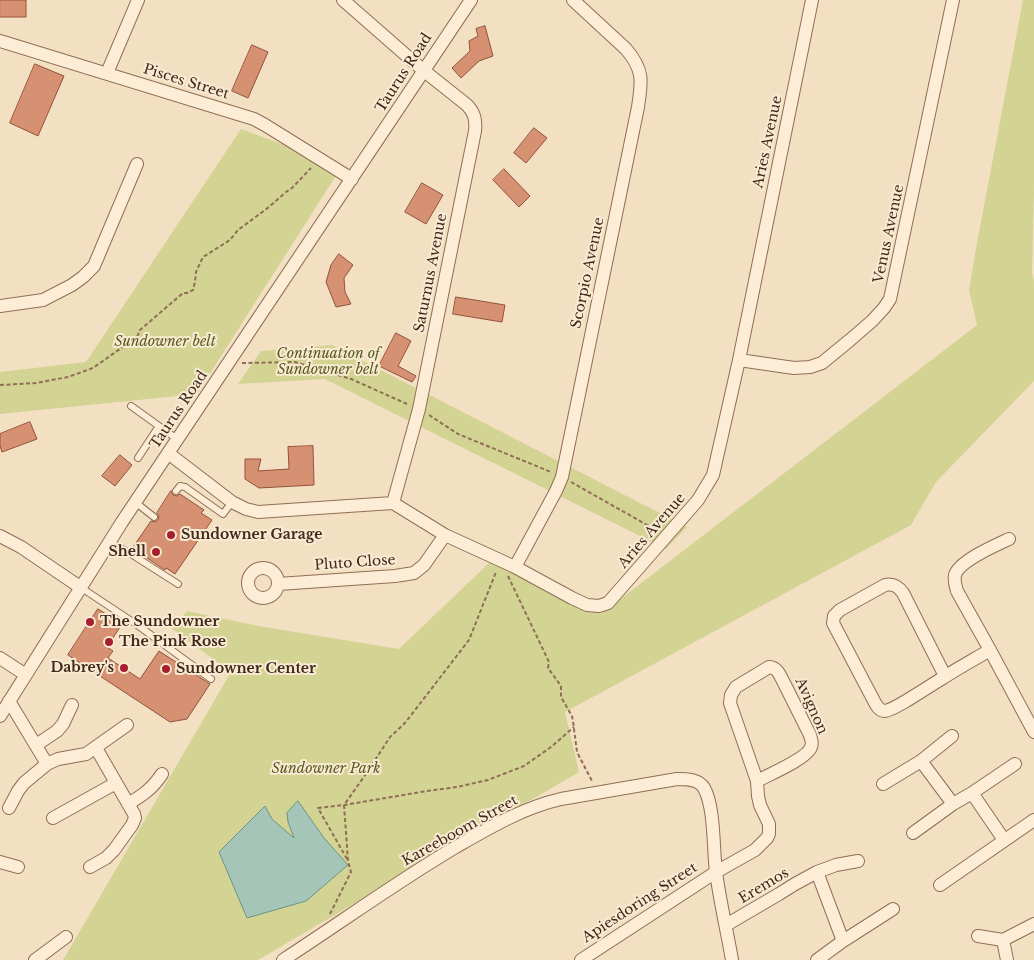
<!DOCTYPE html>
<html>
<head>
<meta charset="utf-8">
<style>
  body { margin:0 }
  canvas { display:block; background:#f3dfc2 }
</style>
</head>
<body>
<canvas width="1034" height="960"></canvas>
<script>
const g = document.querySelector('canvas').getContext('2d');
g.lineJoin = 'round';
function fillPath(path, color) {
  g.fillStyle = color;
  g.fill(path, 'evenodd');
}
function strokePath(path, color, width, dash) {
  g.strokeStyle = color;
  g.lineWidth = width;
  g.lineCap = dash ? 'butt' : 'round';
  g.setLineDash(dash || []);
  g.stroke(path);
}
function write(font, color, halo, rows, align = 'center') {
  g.font = font + ' "Libre Baskerville",serif';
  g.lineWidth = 4;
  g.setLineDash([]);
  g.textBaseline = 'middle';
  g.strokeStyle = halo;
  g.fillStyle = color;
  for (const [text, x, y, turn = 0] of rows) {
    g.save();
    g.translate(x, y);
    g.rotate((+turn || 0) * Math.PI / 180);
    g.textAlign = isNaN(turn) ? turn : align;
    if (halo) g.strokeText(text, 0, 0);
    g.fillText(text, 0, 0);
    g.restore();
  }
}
fillPath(new Path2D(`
  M1023 0H1034V188L1032 273 1034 281V381L936 482 911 525 565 712 579 772 258 960H63L231 672 172 629 187 611 258 626 399 649 490 562 601 614 977 325 969 290 977 243Z
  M241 129 342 166 197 394 0 414V372L86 362Z
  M332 345 687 527 666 549 325 379 238 384 261 351Z`), '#d3d394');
const water = new Path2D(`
  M298 801 324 838 348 865 306 901 247 918 219 852 265 806 272 819 294 838 288 822 287 813Z`);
fillPath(water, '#a4c5b8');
strokePath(water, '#6a9585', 1);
const building = new Path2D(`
  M0 0H26V17H0Z
  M485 26 493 56 479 61 461 78 452 68 470 51 469 41 478 36 476 29Z
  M252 45 268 52 248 98 232 91Z
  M35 64 64 76 38 136 10 123Z
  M534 128 547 138 526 163 514 153Z
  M504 169 530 196 519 207 493 180Z
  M422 183 443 195 426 224 405 212Z
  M339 254 353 265 344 278 345 292 351 304 336 307 326 282 331 265Z
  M456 297 505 305 502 322 453 314Z
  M396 333 411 341 398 366 416 376 412 382 379 366Z
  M30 422 37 439 2 452 0 446V434Z
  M313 446 314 485 259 488 245 479V459H261L258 471 289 469 288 447Z
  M120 455 132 465 115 486 102 476Z
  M171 491 173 495 177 496 180 494 204 510 201 513 212 520 175 574 166 568 165 570 138 552 137 549 133 547 151 521 155 522 158 520 159 516 157 513Z
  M98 609 122 624 107 647 113 651 108 658 140 679 159 651 210 684 187 719 170 722 68 655Z`);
fillPath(building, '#d69173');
strokePath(building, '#925239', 1);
const lane = new Path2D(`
  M131 406 177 439
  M138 458 159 426
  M176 491 180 486 185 487 223 514 232 502
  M135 502 154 517
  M110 542 131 554
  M133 552 131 554 178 584
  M80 587 136 624 211 679`);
const street = new Path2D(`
  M343 0 423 70 467 105C475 113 476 121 475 131L419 409 393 503
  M0 41 254 119 265 125 352 179
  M107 73 138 0
  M0 306 43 300 72 285 83 277 94 266 137 164
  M739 360 794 368 810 367 822 363 850 340 872 321 884 308 890 299 953 0
  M168 453 232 502 246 509 258 512 393 503 445 535 515 567 572 598 587 605 599 606 608 603 698 500 713 475 739 360 812 0
  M0 536 21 547 80 587
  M1009 539C996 545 959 561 955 575 954 580 955 585 957 591L990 650 1034 732
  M515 567 556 491 562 477 638 107C642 81 644 70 626 49L573 0
  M248 583a15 15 0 1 1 30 0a15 15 0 1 1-30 0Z
  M278 584 395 576 414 573 424 565 445 535
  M0 658 26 675
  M945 676 903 593C898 586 893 583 885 585L840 610 834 616 833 623 874 701C876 705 879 711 885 711 895 710 932 684 943 678 958 668 975 659 990 650
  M9 701 47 764 24 783 18 791 9 808
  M0 716 122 522 471 0
  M36 745 57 731 63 724 72 705
  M921 761 952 736
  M47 764 58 759 86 754 127 725
  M883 784 921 761 953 804 972 793 1004 840
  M972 793 1015 764
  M128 804C143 795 152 789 162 774
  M53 818 116 783
  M913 833 953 804
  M0 862 18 867
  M90 867 106 858 114 850 132 825 135 818 134 814 96 748
  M817 872 843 941 817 960
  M940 885 1034 820
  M726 925 779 894 795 884 817 872 836 865 858 861
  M978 936 1003 940 1034 924
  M1003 940 1007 960
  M843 941 893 909
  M35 960 66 937
  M283 960C340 923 395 883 454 848 489 828 522 808 561 799L677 779C686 779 699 779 704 788 715 807 713 850 716 872 720 902 727 931 732 960
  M581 960 716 872 755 850 767 838 769 834V824L760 805 758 796 757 781 730 703 731 695 736 687 769 667C776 667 779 673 782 679L810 735C811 739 813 743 811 747 808 758 768 775 757 781`);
strokePath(lane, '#906e56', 8);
strokePath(street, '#906e56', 14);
strokePath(new Path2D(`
  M242 363 295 362 351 379 407 404
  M0 385 36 383 68 377 93 368 137 337 140 330 183 293H187L193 290 195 282 196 272 203 257 230 240 238 230 269 207 286 192 292 188 311 168
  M429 415 458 434 551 472
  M571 482 656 530
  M508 576 549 662 548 668 561 686V697L572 716 573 721 577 752 592 781
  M347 859 318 808 344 805 427 791 457 787 488 780 524 766 551 747 574 727
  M330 914 351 872 348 861 344 805 368 771 390 737 405 723 469 640 496 572`), '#906e56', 2, [4, 2.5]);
strokePath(lane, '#fdedd6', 6);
strokePath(street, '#fdedd6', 12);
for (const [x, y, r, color] of [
  [171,535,5,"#a61f2f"],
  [156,552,5,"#a61f2f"],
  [90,622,5,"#a61f2f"],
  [109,642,5,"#a61f2f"],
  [124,668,5,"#a61f2f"],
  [166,669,5,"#a61f2f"]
]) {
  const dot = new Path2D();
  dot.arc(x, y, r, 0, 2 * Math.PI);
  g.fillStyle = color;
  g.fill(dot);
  strokePath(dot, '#faead2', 2);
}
write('14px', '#3e291c', '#faead2', [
  ["Taurus Road",404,73,-57],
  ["Pisces Street",186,82,17],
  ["Aries Avenue",768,142,-78],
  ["Venus Avenue",889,234,-78],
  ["Saturnus Avenue",431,273,-79],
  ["Scorpio Avenue",588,273,-78],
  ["Taurus Road",179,410,-56],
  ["Aries Avenue",652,531,-49],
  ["Pluto Close",355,563,-4],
  ["Avignon",811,706,66],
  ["Kareeboom Street",460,831,-29],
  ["Eremos",764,886,-31],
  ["Apiesdoring Street",640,903,-33]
]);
write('italic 14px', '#545d20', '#faead2', [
  ["Sundowner belt",165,342],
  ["Continuation of",328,354],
  ["Sundowner belt",328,370],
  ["Sundowner Park",326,769]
]);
write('bold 14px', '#3e291c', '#faead2', [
  ["Sundowner Garage",181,535],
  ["Shell",146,552,"right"],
  ["The Sundowner",100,622],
  ["The Pink Rose",119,642],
  ["Dabrey's",114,668,"right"],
  ["Sundowner Center",176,669]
], 'left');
</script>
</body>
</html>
